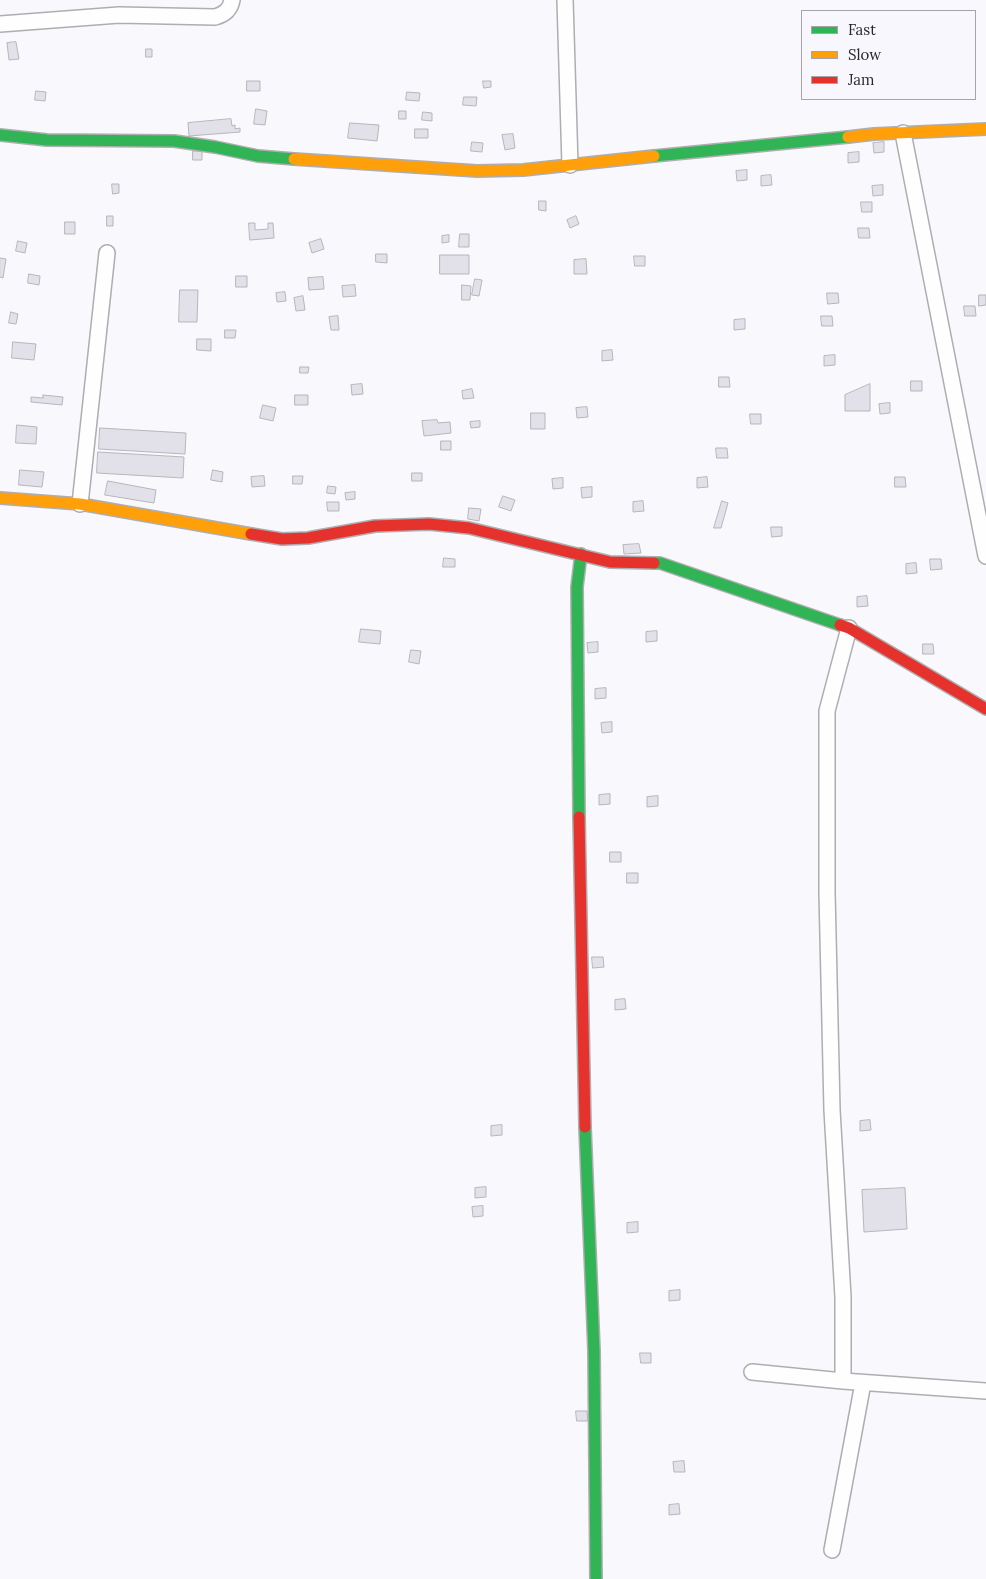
<!DOCTYPE html>
<html>
<head>
<meta charset="utf-8">
<style>
  body { margin:0 }
  #map { position:relative; width:986px; height:1579px; overflow:hidden; background:#f9f8fc; font-family:Lora,serif }
  canvas { display:block }
  .legend { position:absolute; left:801px; top:10px; width:175px; height:90px; box-sizing:border-box; background:#f8f7fd; border:1px solid #a5a4a9; margin:0; padding:6px 9px; list-style:none; font-size:15px; color:#28272b }
  .legend li { display:flex; align-items:center; gap:10px; height:25px }
  .legend b { width:25px; border:1px solid #a5a4a9 }
</style>
</head>
<body>
<div id="map">
<canvas width="986" height="1579"></canvas>
<ul class="legend">
<li><b style="height:6px;background:#30b455"></b>Fast</li>
<li><b style="height:6px;background:#ff9f0a"></b>Slow</li>
<li><b style="height:6px;background:#e5322d"></b>Jam</li>
</ul>
</div>
<script>
const g = document.querySelector('canvas').getContext('2d');
g.lineJoin = 'round';
function fillPath(path, color) {
  g.fillStyle = color;
  g.fill(path, 'evenodd');
}
function strokePath(path, color, width, dash) {
  g.strokeStyle = color;
  g.lineWidth = width;
  g.lineCap = dash ? 'butt' : 'round';
  g.setLineDash(dash || []);
  g.stroke(path);
}
const building = new Path2D(`
  M16 42 19 59 9 60 7 43Z
  M146 49H152V57H146Z
  M247 81H260V91H247Z
  M483 81H491V87L484 88Z
  M36 91 46 92 45 101 35 100Z
  M407 92 420 93 419 101 406 100Z
  M464 97H477L476 106 463 105Z
  M256 109 267 111 265 125 254 124Z
  M399 111H406V119H399Z
  M423 112 432 113V121L422 120Z
  M231 119 232 126 235 125V129L240 128V132L189 136 188 123Z
  M350 123 379 125 377 141 348 138Z
  M415 129H428V138H415Z
  M513 134 515 148 505 150 502 135Z
  M472 142 483 143 482 152 471 151Z
  M884 142V152L874 153 873 143Z
  M193 151H202V160H193Z
  M859 152V162L848 163V153Z
  M747 170V180L737 181 736 171Z
  M771 175 772 185 761 186V176Z
  M112 184H119V193L113 194Z
  M883 185V195L873 196 872 186Z
  M539 201H546V211L539 210Z
  M861 202H872V212H862Z
  M107 216H113V226H107Z
  M576 216 579 224 570 228 567 220Z
  M65 222H75V234H65Z
  M249 223H255V230L268 229V223H273L274 238 250 240Z
  M858 228H869L870 238H859Z
  M460 234H469V247H459Z
  M449 235V242L442 243V236Z
  M321 239 324 249 312 253 309 243Z
  M18 241 27 243 25 253 16 251Z
  M376 254H387V263L376 262Z
  M440 255H469V274H440Z
  M634 256H645V266H635Z
  M0 258 6 259 3 278 0 277Z
  M586 259 587 274H574V260Z
  M29 274 40 276 39 285 28 283Z
  M236 276H247V287H236Z
  M323 277 324 289 309 290 308 278Z
  M475 279 482 280 479 296 472 295Z
  M355 285 356 296 343 297 342 286Z
  M462 285 471 286 470 300H462Z
  M180 290H198L197 322H179Z
  M285 292 286 301 277 302 276 293Z
  M827 293H838L839 303 828 304Z
  M979 295H986V305L979 306Z
  M303 296 305 310 296 311 294 298Z
  M964 306H975L976 316H965Z
  M11 312 18 314 16 324 9 323Z
  M338 316 339 330H331L329 317Z
  M821 316H832L833 326H822Z
  M745 319V329L734 330V320Z
  M225 330H236L235 338H225Z
  M197 339H211V351L197 350Z
  M13 342 36 344 34 360 12 358Z
  M612 350 613 360 602 361V351Z
  M835 355V365L824 366V356Z
  M300 367H309L308 373H300Z
  M719 377H729L730 387H719Z
  M911 381H922V391H911Z
  M362 384 363 394 352 395 351 385Z
  M870 384V411H845V395Z
  M472 389 474 398 463 399 462 391Z
  M43 395 63 397 62 405 31 402V397L43 398Z
  M295 395H308V405H295Z
  M890 403V413L880 414 879 404Z
  M263 405 276 408 273 421 260 418Z
  M587 407 588 417 577 418 576 408Z
  M531 413H545V429H531Z
  M750 414H761V424H751Z
  M437 420 438 423 450 422 451 433 424 436 422 421Z
  M480 421V427L471 428 470 422Z
  M17 425 37 427 36 444 16 443Z
  M100 428 186 433 185 454 99 449Z
  M441 441H451V450H441Z
  M716 448H727L728 458H717Z
  M98 452 184 457 183 478 97 473Z
  M20 470 44 472 42 487 19 485Z
  M213 470 223 472 222 482 211 480Z
  M412 473H422V481H412Z
  M264 476 265 486 252 487 251 477Z
  M293 476H303L302 484H293Z
  M707 477 708 487 697 488V478Z
  M895 477H905L906 487H895Z
  M563 478V488L553 489 552 479Z
  M108 481 156 490 154 503 105 495Z
  M328 486 336 487 335 494 327 493Z
  M592 487V497L582 498 581 488Z
  M355 492V499L346 500 345 493Z
  M503 496 515 500 511 511 499 507Z
  M643 501 644 511 633 512V502Z
  M722 501 728 503 721 528H714Z
  M327 502H339V511H328Z
  M469 508 481 509 479 521 468 519Z
  M771 527H782V536L772 537Z
  M639 544 641 553 624 554 623 545Z
  M444 558 455 559V567H443Z
  M930 559H941L942 569 931 570Z
  M916 563 917 573 906 574V564Z
  M867 596 868 606 857 607V597Z
  M361 629 381 631 380 644 359 642Z
  M657 631V641L646 642V632Z
  M598 642V652L588 653 587 643Z
  M923 644H933L934 654H923Z
  M411 650 421 651 419 664 409 662Z
  M606 688V698L595 699V689Z
  M612 722V732L602 733 601 723Z
  M610 794V804L599 805V795Z
  M658 796V806L647 807V797Z
  M610 852H621V862H610Z
  M627 873H638V883H627Z
  M592 957H603L604 967 593 968Z
  M625 999 626 1009 615 1010V1000Z
  M870 1120 871 1130 860 1131V1121Z
  M502 1125V1135L491 1136V1126Z
  M486 1187V1197L475 1198V1188Z
  M905 1188 907 1229 864 1232 862 1190Z
  M483 1206V1216L473 1217 472 1207Z
  M638 1222V1232L627 1233V1223Z
  M680 1290V1300L669 1301V1291Z
  M640 1353H651V1363H641Z
  M576 1411H587L588 1421H577Z
  M684 1461 685 1472H674L673 1462Z
  M679 1504 680 1514 669 1515V1505Z`);
fillPath(building, '#e2e0e9');
strokePath(building, '#b7b6ba', 1);
const street = new Path2D(`
  M565 0 570 165
  M0 24 119 15 215 17C225 14 230 10 232 0
  M903 133 986 556
  M80 504 107 253
  M752 1372 843 1381 986 1391
  M843 1381V1297L832 1110 827 892V711L849 628
  M832 1550 863 1383`);
const fast = new Path2D(`
  M0 135 47 140 174 141 215 147 258 156 294 159
  M654 156 848 137
  M654 563H660L840 625
  M579 817 577 587 581 554
  M585 1127 594 1351 596 1579`);
const slow = new Path2D(`
  M848 137 874 134 986 129
  M294 159 477 171 523 170 654 156
  M0 498 80 504 251 534`);
const jam = new Path2D(`
  M251 534 282 539 308 538 375 526 429 524 469 528 610 562 654 563
  M840 625 849 628 986 709
  M579 817 585 1127`);
strokePath(street, '#aeadb0', 18);
strokePath(fast, '#aeadb0', 14);
strokePath(slow, '#aeadb0', 14);
strokePath(jam, '#aeadb0', 14);
strokePath(street, '#fefeff', 15);
strokePath(fast, '#30b455', 11);
strokePath(slow, '#ff9f0a', 11);
strokePath(jam, '#e5322d', 11);
</script>
</body>
</html>
